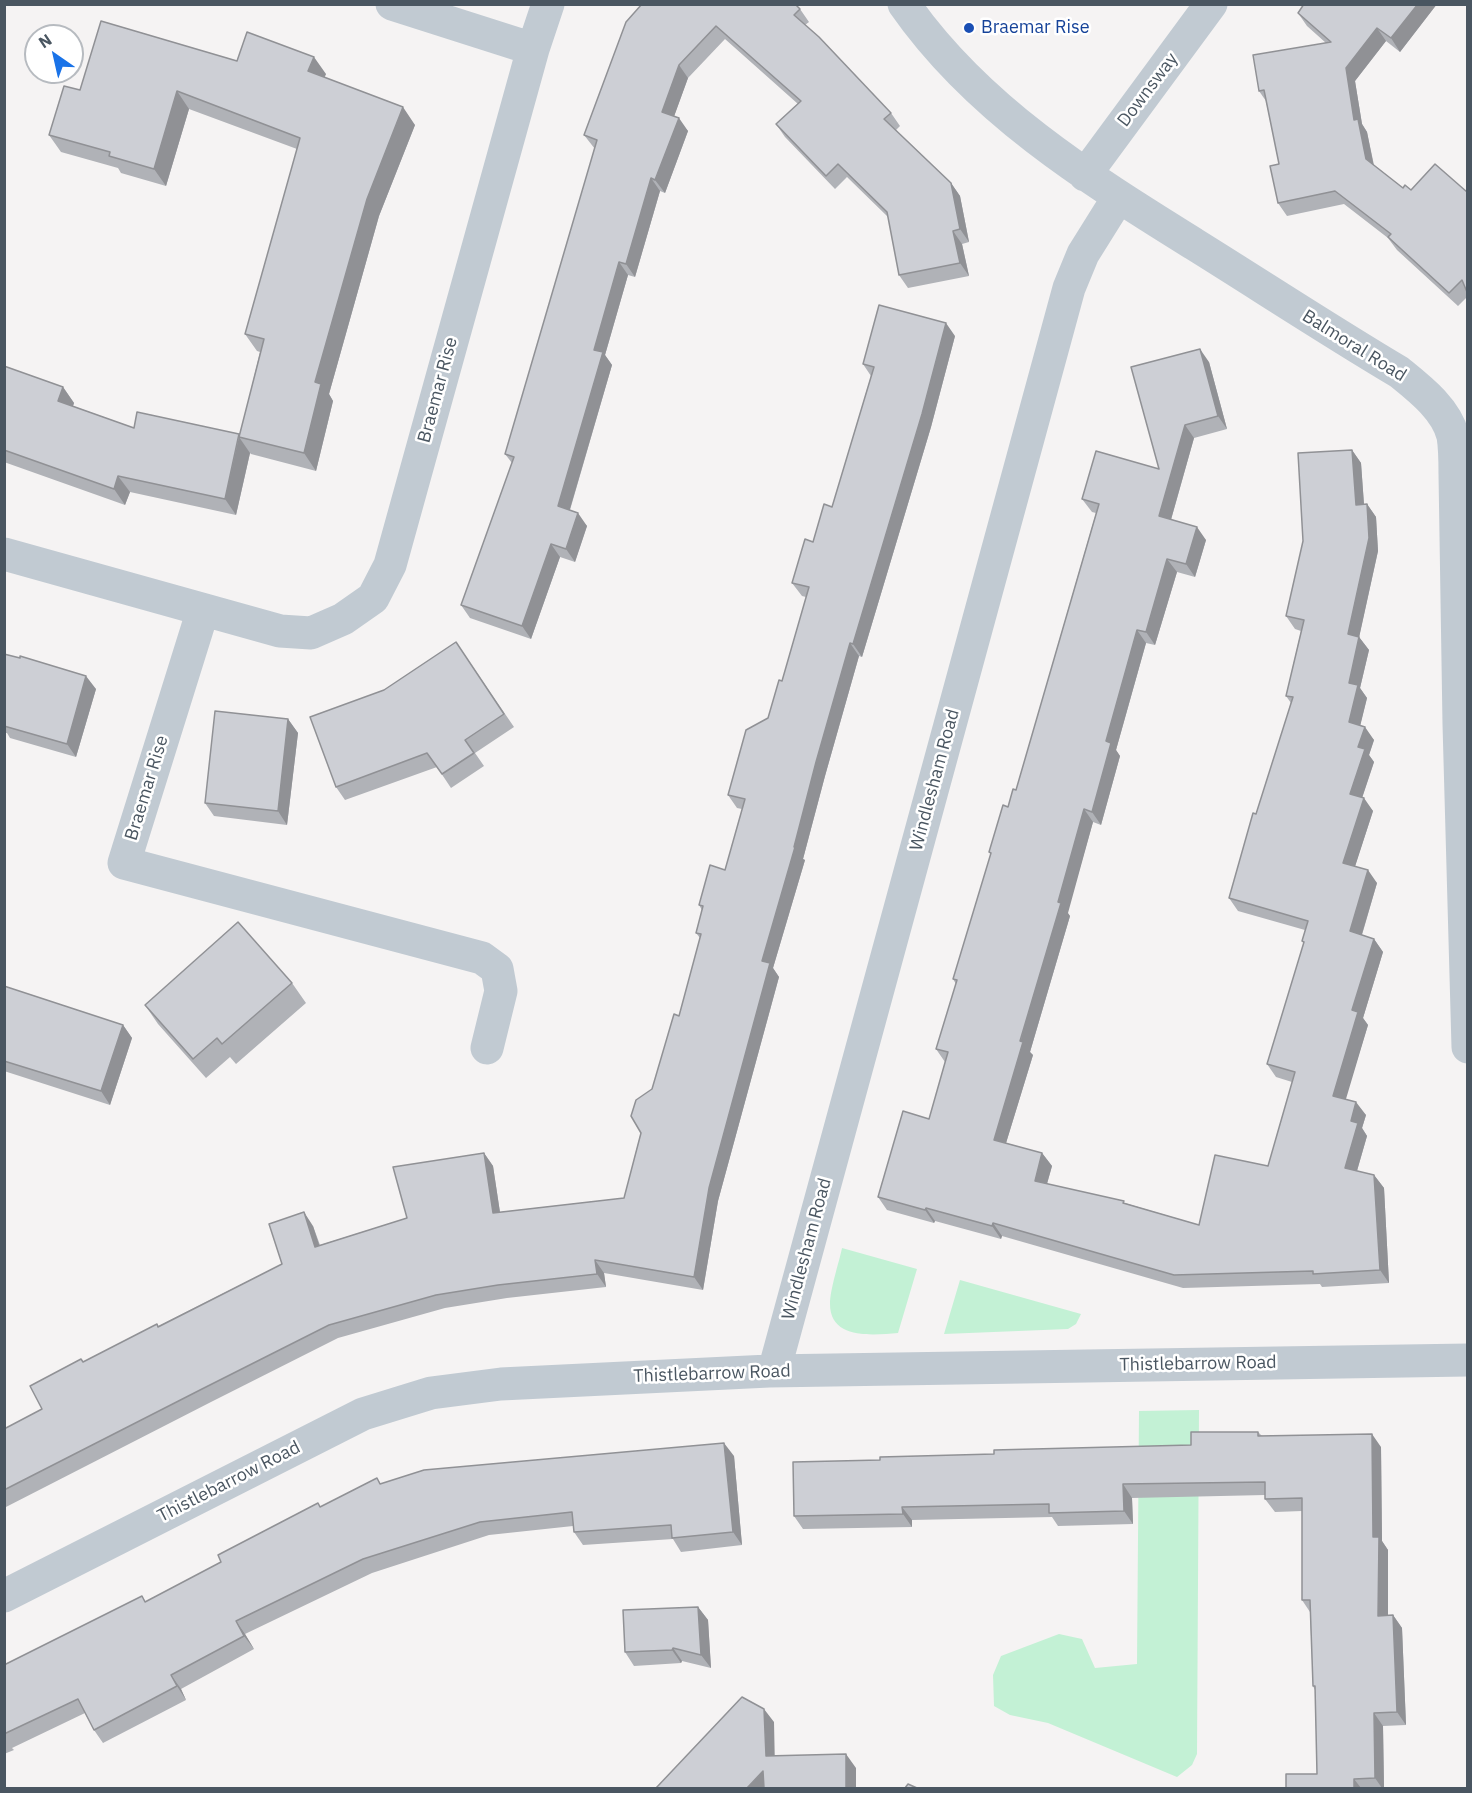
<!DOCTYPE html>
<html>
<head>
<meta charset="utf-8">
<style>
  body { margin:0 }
  #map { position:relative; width:1472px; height:1793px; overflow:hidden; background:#f5f3f3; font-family:"IBM Plex Sans",sans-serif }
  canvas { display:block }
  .frame { position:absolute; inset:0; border:6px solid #4a5661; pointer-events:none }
  .north { position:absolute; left:24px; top:24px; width:60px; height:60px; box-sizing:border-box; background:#fff; border:2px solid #b7bbc0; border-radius:50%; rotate:326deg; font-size:16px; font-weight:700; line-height:24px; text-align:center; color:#4a5661 }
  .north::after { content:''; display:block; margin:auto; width:21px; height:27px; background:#1a73e8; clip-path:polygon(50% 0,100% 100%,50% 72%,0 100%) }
</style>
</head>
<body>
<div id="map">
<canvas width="1472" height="1793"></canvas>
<div class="frame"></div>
<div class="north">N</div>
</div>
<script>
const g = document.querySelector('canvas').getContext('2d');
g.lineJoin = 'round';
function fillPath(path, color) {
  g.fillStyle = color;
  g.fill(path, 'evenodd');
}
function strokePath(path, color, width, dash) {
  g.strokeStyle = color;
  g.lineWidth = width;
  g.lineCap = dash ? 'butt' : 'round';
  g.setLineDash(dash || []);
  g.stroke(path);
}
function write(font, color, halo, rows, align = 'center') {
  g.font = font + ' "IBM Plex Sans",sans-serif';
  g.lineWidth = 5;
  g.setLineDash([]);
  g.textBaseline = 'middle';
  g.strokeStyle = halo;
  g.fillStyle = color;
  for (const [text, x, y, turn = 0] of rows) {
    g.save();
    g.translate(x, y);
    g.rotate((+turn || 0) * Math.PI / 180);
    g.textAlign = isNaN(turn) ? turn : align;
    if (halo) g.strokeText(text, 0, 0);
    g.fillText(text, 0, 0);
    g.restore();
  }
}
fillPath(new Path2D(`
  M842 1248 917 1269 898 1333C873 1335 830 1340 830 1304 830 1289 839 1263 842 1248Z
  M960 1280 1081 1314 1076 1324 1068 1329 944 1334Z
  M1199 1410 1197 1754 1192 1765 1177 1777 1048 1723 1010 1715 994 1706 993 1675 1001 1656 1059 1634 1082 1639 1095 1668 1137 1664 1139 1411Z`), '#c3f1d5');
strokePath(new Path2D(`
  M392 4 533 49
  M904 4C977 109 1088 178 1194 244 1263 287 1330 331 1399 372 1420 389 1446 409 1453 436 1455 448 1455 462 1455 474L1459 724 1468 1047
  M1085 175 1211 4
  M4 554 280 631 311 633 343 619 373 598 390 565 533 49 548 4
  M203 610 124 863 482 958 497 969 501 991 487 1048
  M774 1371 1069 288 1083 254 1118 198
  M4 1596 363 1414 431 1393 501 1384 769 1371 1468 1360`), '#c1cad2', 33);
fillPath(new Path2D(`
  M1437 4 1400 52 1386 41 1355 81 1362 124 1367 132 1374 165 1403 188 1411 190 1467 192V297L1458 306 1397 250 1388 238 1344 204 1287 216 1278 203 1279 164 1266 101 1259 91 1326 43 1307 26 1298 13Z
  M800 9 809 22 805 25 891 113 900 126 896 130 951 183 960 196 969 242 962 244 969 276 908 288 899 275 888 217 847 177 835 189 785 137 776 124 798 104 725 39 688 78 674 116 688 131 665 193 660 191 635 277 628 275 605 355 612 365 570 510 587 526 575 562 560 557 531 639 470 618 461 605 512 463 505 454 595 149 584 135 626 22Z
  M237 61 326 74 324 77 415 125 379 216 329 394 333 401 316 471 251 454 250 453 236 515 130 492 125 505 4 462V366L63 387 74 403 73 406 134 428 240 435 260 352 257 351 245 334 297 149 189 109 166 186 121 173 118 168 61 152 49 135 80 90Z
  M955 336 931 427 862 657 859 656 825 776 803 859 805 860 773 968 779 977 718 1201 703 1290 604 1273 606 1287 507 1298 445 1308 338 1338 211 1402 4 1508V1429L42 1409 158 1326 282 1264 313 1226 320 1245 407 1218 484 1153 493 1166 500 1212 624 1198 652 1089 679 1016 700 938 696 933 702 910 699 905 725 870 742 809 737 808 728 795 768 718 782 681 806 597 802 596 792 583 813 542 832 507 871 376 863 364Z
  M1209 362 1227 429 1194 438 1171 520 1206 540 1195 577 1177 572 1155 645 1146 643 1116 750 1120 756 1101 825 1093 822 1067 913 1070 916 1030 1052 1033 1055 1006 1143 1042 1153 1052 1166 1047 1184 1125 1203 1199 1225 1268 1166 1292 1082 1276 1077 1267 1064 1304 944 1302 941 1305 930 1238 911 1229 898 1256 814 1291 703 1286 696 1301 631 1295 629 1286 616 1352 450 1361 463 1364 505 1367 504 1376 517 1378 551 1359 637 1369 650 1360 688 1367 698 1360 725 1374 740 1369 755 1374 762 1362 798 1373 811 1355 866 1377 883 1362 935 1374 939 1383 952 1363 1018 1368 1025 1345 1099 1366 1115 1362 1128 1367 1136 1357 1171 1374 1175 1384 1188 1389 1283 1322 1287 1320 1284 1183 1288 1002 1236 1001 1239 935 1221 934 1223 887 1210 878 1197 929 1119 945 1062 936 1049 956 984 953 979 991 854 989 852 1008 807 1016 790 1096 513 1092 512 1082 499 1159 469Z
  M456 642 514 727 475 753 484 766 451 788 437 767 345 800 336 787 384 690Z
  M4 654 96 689 76 757 10 738 7 733H4Z
  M288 719 298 733 287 825 214 816 205 803Z
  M292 983 306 1003 236 1064 230 1057 206 1078 158 1024 145 1005Z
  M4 986 123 1025 132 1038 110 1105 4 1071Z
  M1258 1432 1262 1436 1381 1447 1382 1541 1388 1550V1615H1393L1402 1628 1406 1725 1383 1726 1384 1788H1286L1317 1774 1315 1690 1313 1686 1310 1612 1302 1600V1511L1275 1512 1265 1499V1495L1132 1498 1133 1524 1058 1526 1052 1517 912 1520V1527L803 1529 794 1516 880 1460 1191 1445Z
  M734 1456 742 1545 681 1552 673 1539 583 1545 574 1532 573 1526 489 1535 372 1573 245 1634 254 1649 181 1689 186 1700 103 1743 94 1730 85 1713 12 1748 14 1750 4 1754V1665L142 1596 146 1602 221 1562 318 1503 321 1507 377 1478 381 1484Z
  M698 1607 708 1620 711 1668 682 1661 681 1663 634 1666 625 1652Z`), '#b0b2b7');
fillPath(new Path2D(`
  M1418 4H1437L1400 52 1391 38Z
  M1377 28 1386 41 1355 81 1362 124 1367 132 1375 172 1366 159 1354 120 1346 68Z
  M314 57 326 74 320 88 308 71Z
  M679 65 688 78 671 125 662 112Z
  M177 91 189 109 166 186 154 169Z
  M403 107 415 125 379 216 329 394 333 401 316 471 304 453 315 382 367 199Z
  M679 118 688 131 665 193 655 180Z
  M651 178 660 191 635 277 626 264Z
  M951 183 960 196 969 242 960 229Z
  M953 231 962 244 969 276 960 263Z
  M619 262 628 275 605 355 612 365 567 519 558 506 594 350Z
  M946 323 955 336 931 427 862 657 853 644Z
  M1200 349 1209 362 1227 429 1218 416Z
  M63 387 74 403 69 417 58 401Z
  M1185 425 1194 438 1168 530 1159 516Z
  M239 437 250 453 236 515 225 499Z
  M1352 450 1361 463 1365 518 1356 505Z
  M118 476 130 492 125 505 114 489Z
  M1367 504 1376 517 1378 551 1357 647 1348 634Z
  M578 513 587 526 575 562 566 549Z
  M1197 527 1206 540 1195 577 1186 564Z
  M551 544 560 557 531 639 522 626Z
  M1167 559 1177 572 1155 645 1146 632Z
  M1137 630 1146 643 1116 750 1120 756 1101 825 1092 812 1106 741Z
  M1359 637 1369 650 1360 688 1367 698 1358 735 1349 722V683Z
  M850 643 859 656 825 776 803 859 805 860 773 968 779 977 718 1201 703 1290 694 1277 709 1188 762 961 794 847 816 762Z
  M86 676 96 689 76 757 67 744Z
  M288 719 298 733 287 825 278 811Z
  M1365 727 1374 740 1369 755 1374 762 1359 807 1350 794 1358 747Z
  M1364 798 1373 811 1352 876 1343 863Z
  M1084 809 1093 822 1068 913 1070 916 1030 1052 1033 1055 1003 1153 994 1140 1058 902Z
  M1368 870 1377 883 1359 944 1350 931Z
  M1374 939 1383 952 1363 1018 1368 1025 1343 1109 1333 1096 1352 1010Z
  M123 1025 132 1038 110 1105 101 1091Z
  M1356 1102 1366 1115 1362 1128 1367 1136 1354 1181 1345 1168 1351 1121Z
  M484 1153 493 1166 502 1226 493 1213Z
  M1042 1153 1052 1166 1044 1194 1035 1181Z
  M1374 1175 1384 1188 1389 1283 1380 1270Z
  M926 1208 935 1221 934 1223 925 1210Z
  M304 1212 313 1226 324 1260 315 1247Z
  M993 1223 1002 1236 1001 1239 992 1226Z
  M595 1260 604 1273 606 1287 597 1274Z
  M1372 1434 1381 1447 1382 1541 1388 1550V1629L1378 1616 1373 1537Z
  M724 1443 734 1456 742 1545 733 1532Z
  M1123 1484 1132 1498 1133 1524 1124 1511Z
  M902 1507 912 1520V1527L903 1514Z
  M698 1607 708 1620 711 1668 701 1655Z
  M1393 1615 1402 1628 1406 1725 1397 1712Z
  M236 1621 245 1634 254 1649 244 1636Z
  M673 1648 682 1661 681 1663 672 1650Z
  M171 1675 181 1689 186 1700 177 1686Z
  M764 1709 774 1722 775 1769 766 1756Z
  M1374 1713 1383 1726 1384 1788H1382L1375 1778Z
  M846 1754 856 1768V1788H846Z
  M763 1771 769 1788H747Z
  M1354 1779 1361 1788H1354Z`), '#909195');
const building = new Path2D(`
  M642 4H795L800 9 794 15 819 37 891 113 884 119 951 183 960 229 953 231 960 263 899 275 887 212 838 164 826 176 776 124 801 101 716 26 679 65 662 112 679 118 655 180 651 178 626 264 619 262 594 350 603 352 558 506 578 513 566 549 551 544 522 626 461 605 514 457 505 454 597 140 584 135 626 22Z
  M1304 4H1418L1391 38 1377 28 1346 68 1354 120 1358 119 1366 159 1403 188 1405 185 1411 190 1435 164 1467 192V292L1462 280 1449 293 1388 237 1391 234 1335 191 1278 203 1270 166 1279 164 1264 90 1259 91 1253 55 1331 42 1298 13Z
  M101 21 237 61 247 32 314 57 308 71 403 107 367 199 315 382 321 384 304 453 239 437 264 339 245 334 300 138 177 91 154 169 109 156 110 152 49 135 64 86 80 90Z
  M879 305 946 323 922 414 853 644 850 643 816 762 794 847H795L762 961 770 963 709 1188 694 1277 595 1260 597 1274 498 1285 436 1295 329 1325 202 1389 4 1490V1429L42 1409 30 1386 81 1359 83 1362 157 1324 158 1327 282 1264 269 1224 304 1212 315 1247 407 1218 393 1167 484 1153 493 1213 624 1198 641 1133 631 1116 636 1100 652 1089 674 1014 679 1016 701 934 696 933 703 906 699 905 710 865 725 870 745 799 728 795 746 730 768 718 779 680 782 681 809 587 792 583 805 539 813 542 824 504 832 507 874 367 863 364Z
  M1200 349 1218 416 1185 425 1159 516 1197 527 1186 564 1167 559 1146 632 1137 630 1106 741 1111 743 1092 812 1084 809 1058 902 1061 903 1020 1041 1023 1042 994 1140 1042 1153 1035 1181 1124 1201 1123 1203 1199 1225 1215 1155 1268 1166 1295 1072 1267 1064 1304 942 1302 941 1308 921 1229 898 1253 813 1256 814 1293 697 1286 696 1304 620 1286 616 1303 541 1298 453 1352 450 1356 505 1367 504 1369 538 1348 634 1359 637 1349 683 1358 685 1349 722 1365 727 1358 747 1365 749 1350 794 1364 798 1343 863 1368 870 1350 931 1374 939 1352 1010 1358 1012 1333 1096 1356 1102 1351 1121 1358 1123 1345 1168 1374 1175 1380 1270 1313 1274V1271L1174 1275 993 1223 992 1226 926 1208 925 1210 878 1197 903 1111 929 1119 948 1052 936 1049 957 980 953 979 991 853 989 852 1003 805 1008 807 1013 789 1016 790 1099 504 1082 499 1096 451 1159 469 1131 367Z
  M4 366 63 387 58 401 134 428 137 412 239 434 225 499 118 476 114 489 4 450Z
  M456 642 504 714 465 740 474 753 442 774 427 753 336 787 310 717 384 690Z
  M4 654 20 658V656L86 676 67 744 4 726Z
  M215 711 288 719 278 811 205 803Z
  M238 922 292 983 222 1044 217 1038 193 1059 145 1005Z
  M4 986 123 1025 101 1091 4 1061Z
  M1191 1432H1258V1436L1372 1434 1373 1537H1379L1378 1616 1393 1615 1397 1712 1374 1713 1375 1778 1354 1779V1788H1286V1774H1317L1315 1686H1313L1310 1600H1302V1498L1265 1499V1482L1123 1484 1124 1511 1049 1513V1504L902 1507 903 1514 794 1516 793 1462 880 1460V1457L994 1454V1450L1191 1445Z
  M724 1443 733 1532 672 1538 671 1525 574 1532 572 1512 480 1522 363 1559 236 1621 244 1636 171 1675 177 1686 94 1730 78 1699 4 1734V1665L142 1596 145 1602 221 1562 218 1555 318 1503 320 1507 377 1478 380 1484 424 1470Z
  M698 1607 701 1655 673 1648 672 1650 625 1652 623 1610Z
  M742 1697 764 1709 766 1756 846 1754V1788H764L763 1771 747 1788H656Z
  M908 1784 917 1788H905Z`);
fillPath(building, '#cdcfd5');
strokePath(building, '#909195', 1.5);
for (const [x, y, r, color] of [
  [969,28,6,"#1a4fb4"]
]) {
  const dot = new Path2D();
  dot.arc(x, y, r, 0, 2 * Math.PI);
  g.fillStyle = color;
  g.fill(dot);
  strokePath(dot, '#fff', 2);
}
write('18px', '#164399', '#fff', [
  ["Braemar Rise",981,28]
], 'left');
write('18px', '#4a5661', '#fff', [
  ["Downsway",1148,90,-53],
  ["Balmoral Road",1354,346,32],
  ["Braemar Rise",438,390,-75],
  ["Windlesham Road",935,780,-75],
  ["Braemar Rise",147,788,-73],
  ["Windlesham Road",807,1249,-75],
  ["Thistlebarrow Road",1198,1364,-1],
  ["Thistlebarrow Road",712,1374,-2],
  ["Thistlebarrow Road",229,1482,-27]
]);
</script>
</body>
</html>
